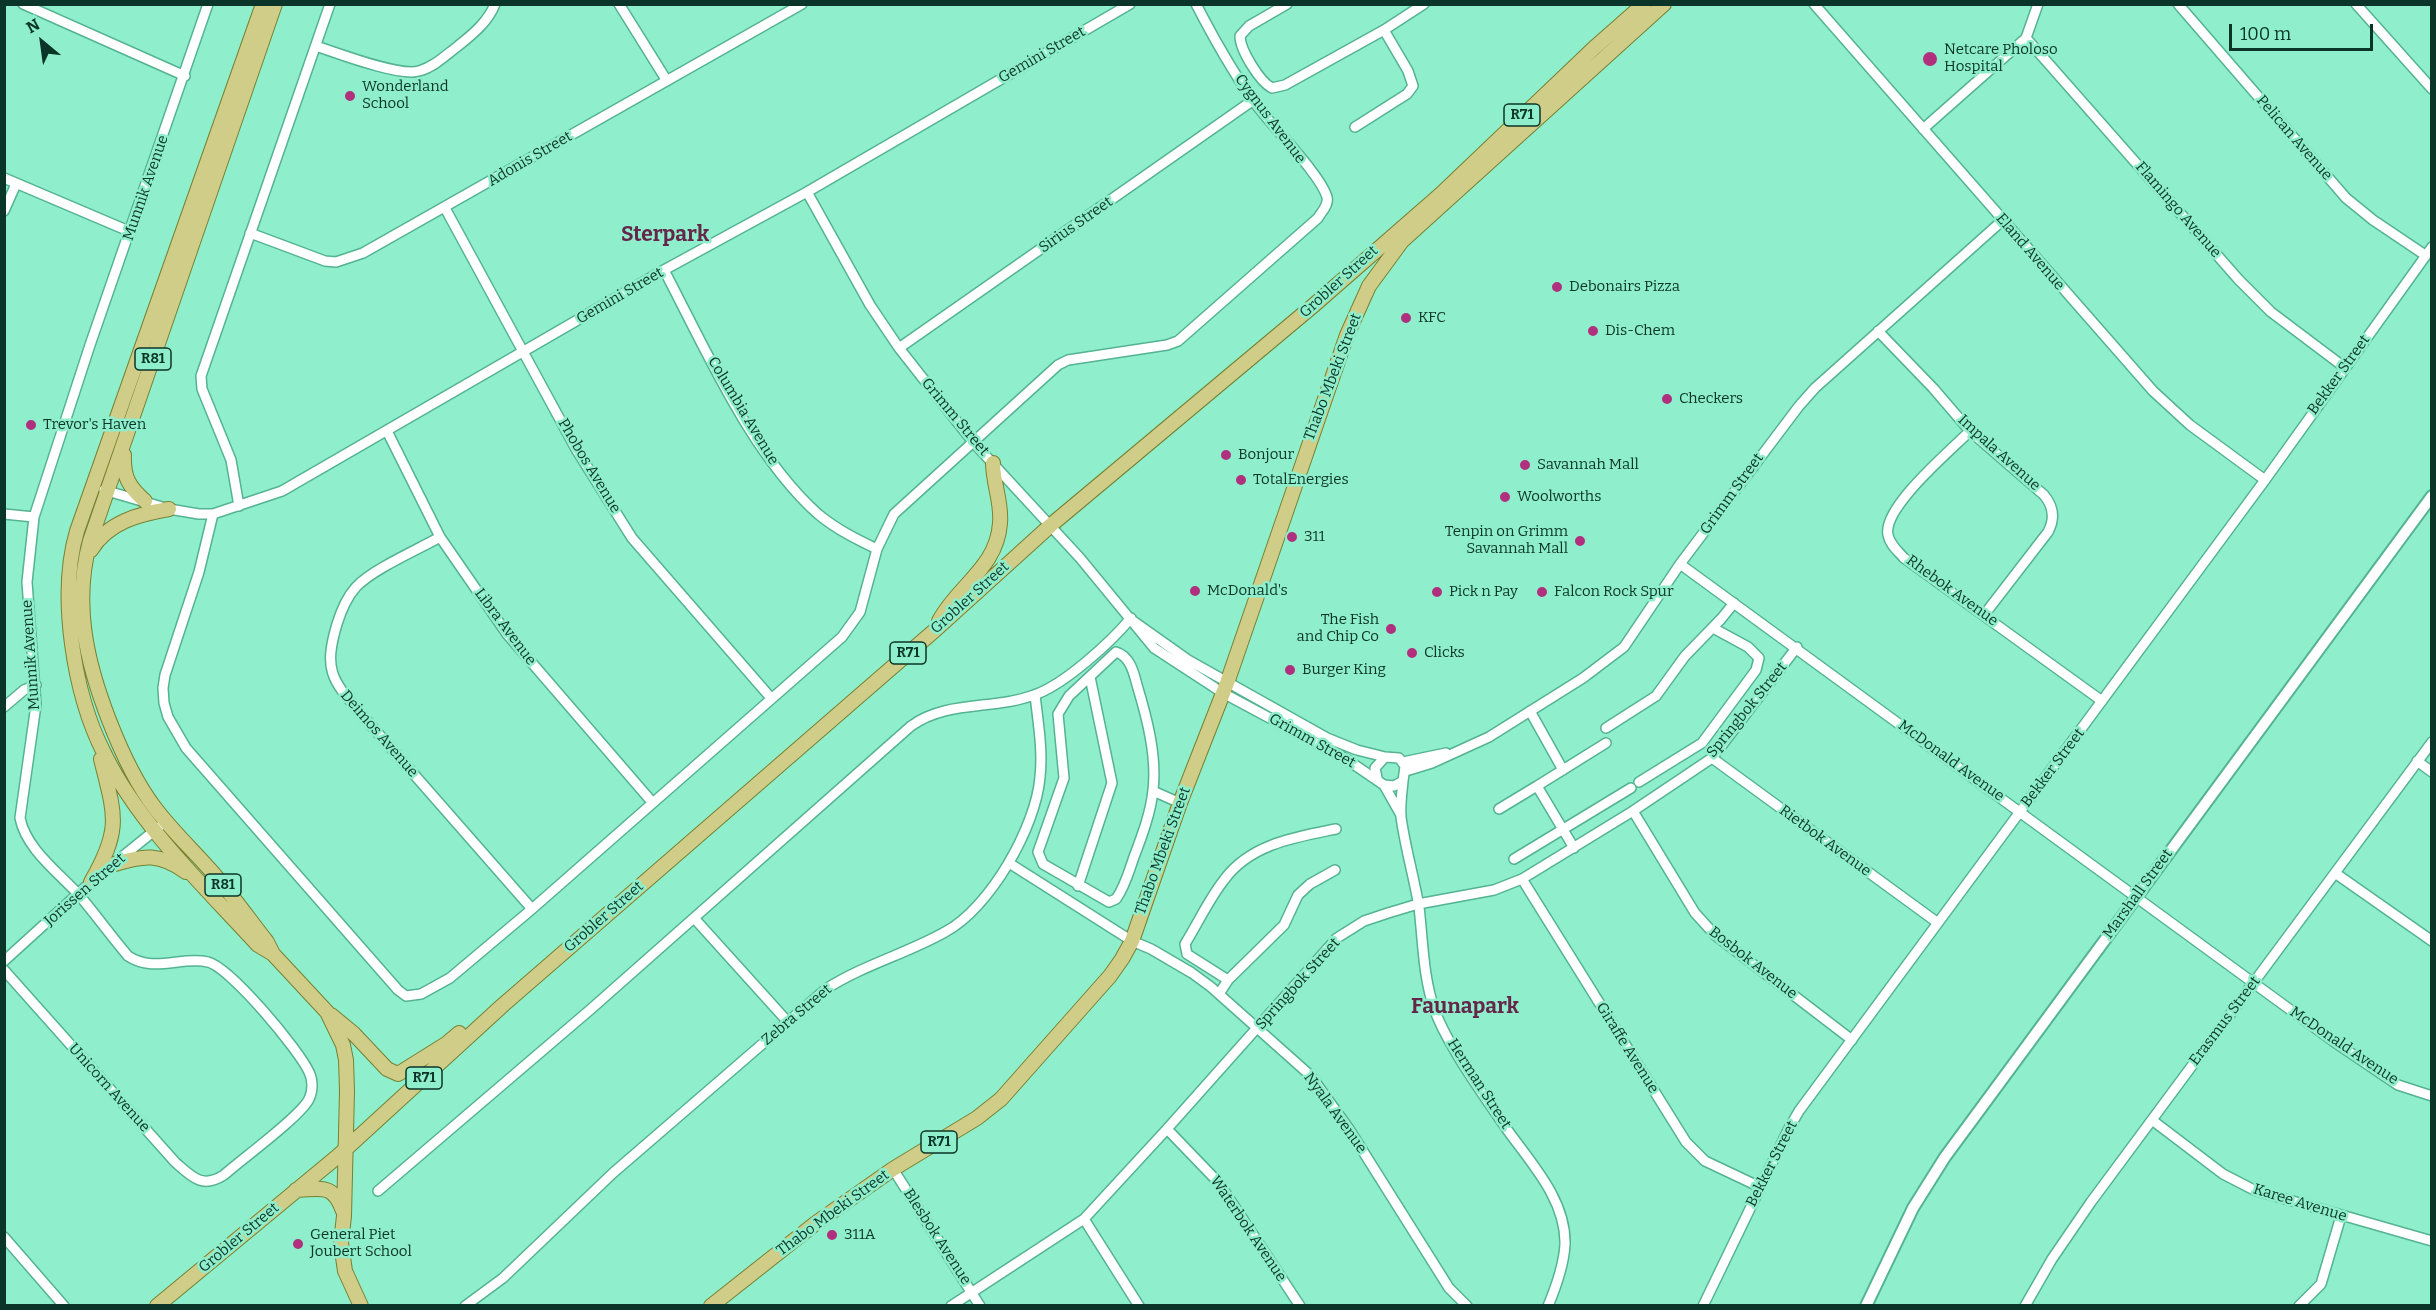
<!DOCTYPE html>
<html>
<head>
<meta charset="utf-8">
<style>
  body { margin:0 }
  #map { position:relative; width:2436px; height:1310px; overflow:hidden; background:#8feecb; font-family:Bitter,serif }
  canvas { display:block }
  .frame { position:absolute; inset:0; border:6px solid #0b3528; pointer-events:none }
  .north { position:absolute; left:12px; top:12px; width:60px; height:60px; -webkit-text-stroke:4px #8feecb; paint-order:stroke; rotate:331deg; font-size:16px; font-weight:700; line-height:24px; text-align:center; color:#0b3528 }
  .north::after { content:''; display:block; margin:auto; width:21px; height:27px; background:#0b3528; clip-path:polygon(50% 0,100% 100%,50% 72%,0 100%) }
  .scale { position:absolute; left:2229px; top:24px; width:144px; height:27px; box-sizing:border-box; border:3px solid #0b3528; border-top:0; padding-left:8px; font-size:18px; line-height:21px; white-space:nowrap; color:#0b3528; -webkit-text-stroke:4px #8feecb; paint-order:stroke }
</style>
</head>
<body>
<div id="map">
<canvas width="2436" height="1310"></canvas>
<div class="frame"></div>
<div class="north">N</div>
<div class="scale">100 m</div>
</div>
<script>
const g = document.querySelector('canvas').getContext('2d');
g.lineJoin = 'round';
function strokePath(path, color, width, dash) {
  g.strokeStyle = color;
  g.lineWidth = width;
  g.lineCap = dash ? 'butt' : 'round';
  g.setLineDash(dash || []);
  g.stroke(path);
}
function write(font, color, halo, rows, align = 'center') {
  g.font = font + ' Bitter,serif';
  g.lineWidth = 5;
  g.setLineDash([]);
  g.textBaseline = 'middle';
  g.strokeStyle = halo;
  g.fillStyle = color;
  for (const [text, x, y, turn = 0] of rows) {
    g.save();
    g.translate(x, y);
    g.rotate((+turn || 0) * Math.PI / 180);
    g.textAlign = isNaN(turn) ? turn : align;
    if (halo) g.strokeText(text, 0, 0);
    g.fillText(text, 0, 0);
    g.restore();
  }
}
const minor = new Path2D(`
  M23 4 185 76
  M619 4 667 81
  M1287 4 1249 26 1240 36C1240 50 1260 82 1272 88L1285 85 1384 30 1424 4
  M1814 4 2153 391 2190 425 2265 480
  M2178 4 2346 198 2373 220 2425 255
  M2356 4 2432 89
  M2026 38 2239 280 2271 312 2344 367
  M316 46C337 53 400 77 419 71 434 67 446 55 458 46 473 34 488 22 495 4
  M1355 127 1407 94 1413 86 1408 71 1384 30
  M1923 129 2026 38 2038 4
  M4 178 131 232
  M807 192 870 305 899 348 973 442 1080 558 1154 648 1223 693 1346 759 1384 785 1394 786 1403 781 1405 766 1399 758 1385 757 1375 768 1377 778
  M445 208 576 449 632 538 771 698
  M4 211 16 184
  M250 233 325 261 336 262 363 253 802 4
  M664 270C706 350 751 454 818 514 836 529 856 539 877 549
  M1878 331 1933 388 1970 431 2044 495C2054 507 2055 519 2048 532L1984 615
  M899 348 1252 101
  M387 431 440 537 507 634 652 802
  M1970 431C1950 451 1882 508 1888 535 1890 545 1898 551 1904 558L2102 701
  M104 490 169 509 199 514H213L282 491 664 270 807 192 1130 4
  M239 506 231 460 202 389 201 376 330 4
  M4 514 34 517
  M213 514 199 572 165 675 163 688 164 703 168 717 186 748 398 990 406 996 421 994 450 978 532 909 842 637 860 612 877 549 894 514 1058 365 1068 360 1167 345 1178 341 1318 218C1322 211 1329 205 1327 197 1320 173 1268 123 1252 99 1231 69 1213 37 1196 4
  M440 537C417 550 373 569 356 587 347 597 341 611 337 624 323 671 332 680 362 715L532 909
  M1680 564 2333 1041 2398 1085 2432 1096
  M1133 621 1188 660 1327 738 1357 750 1385 757
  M1116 652C1130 656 1134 673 1137 685 1147 718 1157 756 1153 790 1151 812 1142 836 1134 857 1129 871 1125 887 1116 899L1109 902 1043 864 1038 852 1064 778 1058 714 1069 696Z
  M4 707 24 690 36 685
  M1530 711 1563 770
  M1606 728 1656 696 1685 656 1721 619 1734 603
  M1712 758 1938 923
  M2417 761 2432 772
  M1403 762 1446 753
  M1406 771 1432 763 1489 737 1583 678 1624 647 1680 564 1799 406 1815 388 2003 220
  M1403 781C1402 792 1400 805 1401 817 1405 847 1414 877 1419 907 1423 941 1423 978 1435 1011 1448 1046 1484 1096 1506 1128 1530 1162 1566 1199 1565 1244 1564 1265 1556 1287 1548 1306
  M1639 782 1702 743 1756 670 1759 658 1748 647 1713 628
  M1384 785 1401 815
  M1537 786 1606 743
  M1153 791 1180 803
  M1499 809 1537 786 1574 848
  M1633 811 1695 913 1715 935 1852 1040
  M1514 859 1631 788
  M1009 863 1132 941 1151 949 1192 973 1211 987 1311 1076 1349 1129 1449 1288 1467 1306
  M2335 873 2432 941
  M1522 879 1686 1142 1705 1161 1760 1187
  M1078 886 1112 783 1090 677
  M694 918 787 1021
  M4 961 91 882 159 827
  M4 970 175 1162C192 1177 202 1189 224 1175 242 1159 301 1116 309 1099 313 1091 313 1080 309 1072 299 1050 231 968 208 962 182 956 153 973 128 956 111 936 96 915 79 895 59 873 26 849 20 818L36 705 27 582 34 517 90 345 208 4
  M1228 980 1187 954 1185 944C1198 923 1209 899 1224 880 1250 844 1296 837 1336 829
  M1219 994 1228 980 1284 925 1298 895 1310 884 1335 870
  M2152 1120 2223 1174 2254 1190 2432 1241
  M1167 1129 1219 1183 1300 1306
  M893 1169 980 1306
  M378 1191 591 1009 911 726C946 700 994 710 1034 695 1064 685 1111 642 1131 618
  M1084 1219 1139 1306
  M4 1237 64 1306
  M465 1306 503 1278 613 1173 826 989C863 965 906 954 945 932 990 908 1036 827 1040 777 1043 750 1038 722 1035 695
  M951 1306 1084 1219 1167 1129 1337 938 1364 921 1388 913 1418 904 1494 890 1522 879 1633 811 1712 758 1797 647
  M1703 1306 1788 1130 1799 1111 2265 480 2432 247
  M2025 1306 2052 1259 2091 1202 2432 742
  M2299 1306 2321 1284 2341 1216`);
const tertiary = new Path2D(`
  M1866 1306 1913 1208 1945 1157 2432 496`);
const primary = new Path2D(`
  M263 4 77 531C66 568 67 607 72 644 77 681 87 720 104 753 139 825 204 886 258 945L273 954 327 1012 343 1045 346 1060 347 1091 344 1216 341 1243 345 1271 361 1306
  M124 455C123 477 129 487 145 501
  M91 550C108 522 139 514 169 509
  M939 621C958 585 997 568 1000 523 1002 503 993 483 993 463
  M115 864C144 855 160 853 186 872
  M91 882C122 828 115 816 101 759
  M273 954 267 942C249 919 232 895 213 873 194 851 173 832 155 808 135 782 121 751 109 720 86 661 73 603 90 541L275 4
  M331 1015 354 1034 387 1069 398 1074 446 1044 459 1033
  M296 1190C321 1189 333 1183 343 1211
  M157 1306 338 1156 503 1005 934 631 1051 525 1314 305 1441 194 1594 48 1644 4
  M711 1306 816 1223 893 1169 977 1118 1001 1099 1110 976 1122 959 1132 941 1180 803 1227 683 1347 335 1369 286 1402 241 1664 4`);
strokePath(minor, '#54b392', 12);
strokePath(tertiary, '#54b392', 14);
strokePath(primary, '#768232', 16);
strokePath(minor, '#fff', 9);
strokePath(tertiary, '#fff', 10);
strokePath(primary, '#cfcd88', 14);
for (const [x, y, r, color] of [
  [1930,59,8,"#b0307d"],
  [350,96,6,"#b0307d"],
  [1557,287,6,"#b0307d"],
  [1406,318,6,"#b0307d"],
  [1593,331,6,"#b0307d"],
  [1667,399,6,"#b0307d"],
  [31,425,6,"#b0307d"],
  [1226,455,6,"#b0307d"],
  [1525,465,6,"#b0307d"],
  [1241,480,6,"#b0307d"],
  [1505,497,6,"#b0307d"],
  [1292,537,6,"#b0307d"],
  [1580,541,6,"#b0307d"],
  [1195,591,6,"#b0307d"],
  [1437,592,6,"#b0307d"],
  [1542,592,6,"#b0307d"],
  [1391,629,6,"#b0307d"],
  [1412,653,6,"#b0307d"],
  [1290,670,6,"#b0307d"],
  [832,1235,6,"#b0307d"],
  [298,1244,6,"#b0307d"]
]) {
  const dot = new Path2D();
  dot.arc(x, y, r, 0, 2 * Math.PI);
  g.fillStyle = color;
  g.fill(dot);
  strokePath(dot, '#8feecb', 2);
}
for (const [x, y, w] of [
  [1522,115,36],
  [153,359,36],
  [908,653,36],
  [223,885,36],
  [424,1078,36],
  [939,1142,36]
]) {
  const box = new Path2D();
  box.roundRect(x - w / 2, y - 11, w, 22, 4.5);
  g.fillStyle = '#8feecb';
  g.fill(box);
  strokePath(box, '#0b3528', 1.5);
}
write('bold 14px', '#0b3528', null, [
  ["R71",1522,115],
  ["R81",153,359],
  ["R71",908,653],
  ["R81",223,885],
  ["R71",424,1078],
  ["R71",939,1142]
]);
write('15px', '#0b3528', '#8feecb', [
  ["Netcare Pholoso",1944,50],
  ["Hospital",1944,67],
  ["Wonderland",362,87],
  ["School",362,104],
  ["Debonairs Pizza",1569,287],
  ["KFC",1418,318],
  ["Dis-Chem",1605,331],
  ["Checkers",1679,399],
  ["Trevor's Haven",43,425],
  ["Bonjour",1238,455],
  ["Savannah Mall",1537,465],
  ["TotalEnergies",1253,480],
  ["Woolworths",1517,497],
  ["Tenpin on Grimm",1568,532,"right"],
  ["Savannah Mall",1568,549,"right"],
  ["311",1304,537],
  ["McDonald's",1207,591],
  ["Pick n Pay",1449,592],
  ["Falcon Rock Spur",1554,592],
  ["The Fish",1379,620,"right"],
  ["and Chip Co",1379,637,"right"],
  ["Clicks",1424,653],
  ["Burger King",1302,670],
  ["General Piet",310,1235],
  ["Joubert School",310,1252],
  ["311A",844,1235]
], 'left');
write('15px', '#0b3528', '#8feecb', [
  ["Gemini Street",1042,55,-30],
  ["Cygnus Avenue",1270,119,53],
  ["Pelican Avenue",2294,138,49],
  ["Adonis Street",530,159,-30],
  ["Munnik Avenue",146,188,-71],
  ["Flamingo Avenue",2178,210,49],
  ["Sirius Street",1076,225,-35],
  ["Eland Avenue",2030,252,49],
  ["Grobler Street",1339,282,-42],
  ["Gemini Street",620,296,-30],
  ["Bekker Street",2339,375,-54],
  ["Thabo Mbeki Street",1333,377,-69],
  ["Columbia Avenue",743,411,59],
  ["Grimm Street",955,417,50],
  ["Impala Avenue",1999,453,42],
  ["Phobos Avenue",589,466,59],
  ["Grimm Street",1732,494,-54],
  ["Rhebok Avenue",1952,591,36],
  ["Grobler Street",970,598,-42],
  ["Libra Avenue",505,627,53],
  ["Munnik Avenue",31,655,-94],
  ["Springbok Street",1747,710,-51],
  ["Deimos Avenue",379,734,49],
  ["Grimm Street",1312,741,29],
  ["McDonald Avenue",1951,761,36],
  ["Bekker Street",2053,768,-53],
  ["Rietbok Avenue",1825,841,36],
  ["Thabo Mbeki Street",1163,851,-70],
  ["Jorissen Street",85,890,-41],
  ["Marshall Street",2138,894,-54],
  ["Grobler Street",604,917,-41],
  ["Bosbok Avenue",1753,963,38],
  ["Springbok Street",1298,984,-48],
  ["Zebra Street",797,1015,-40],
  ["Erasmus Street",2225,1021,-53],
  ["McDonald Avenue",2344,1046,34],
  ["Giraffe Avenue",1627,1048,58],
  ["Herman Street",1479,1084,57],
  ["Unicorn Avenue",109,1088,48],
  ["Nyala Avenue",1335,1113,54],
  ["Bekker Street",1772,1164,-63],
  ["Karee Avenue",2300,1203,17],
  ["Thabo Mbeki Street",833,1213,-36],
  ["Waterbok Avenue",1248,1229,56],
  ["Blesbok Avenue",937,1237,57],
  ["Grobler Street",239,1238,-40]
]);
write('bold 21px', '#642649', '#8feecb', [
  ["Sterpark",665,235],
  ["Faunapark",1465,1007]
]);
</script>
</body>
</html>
